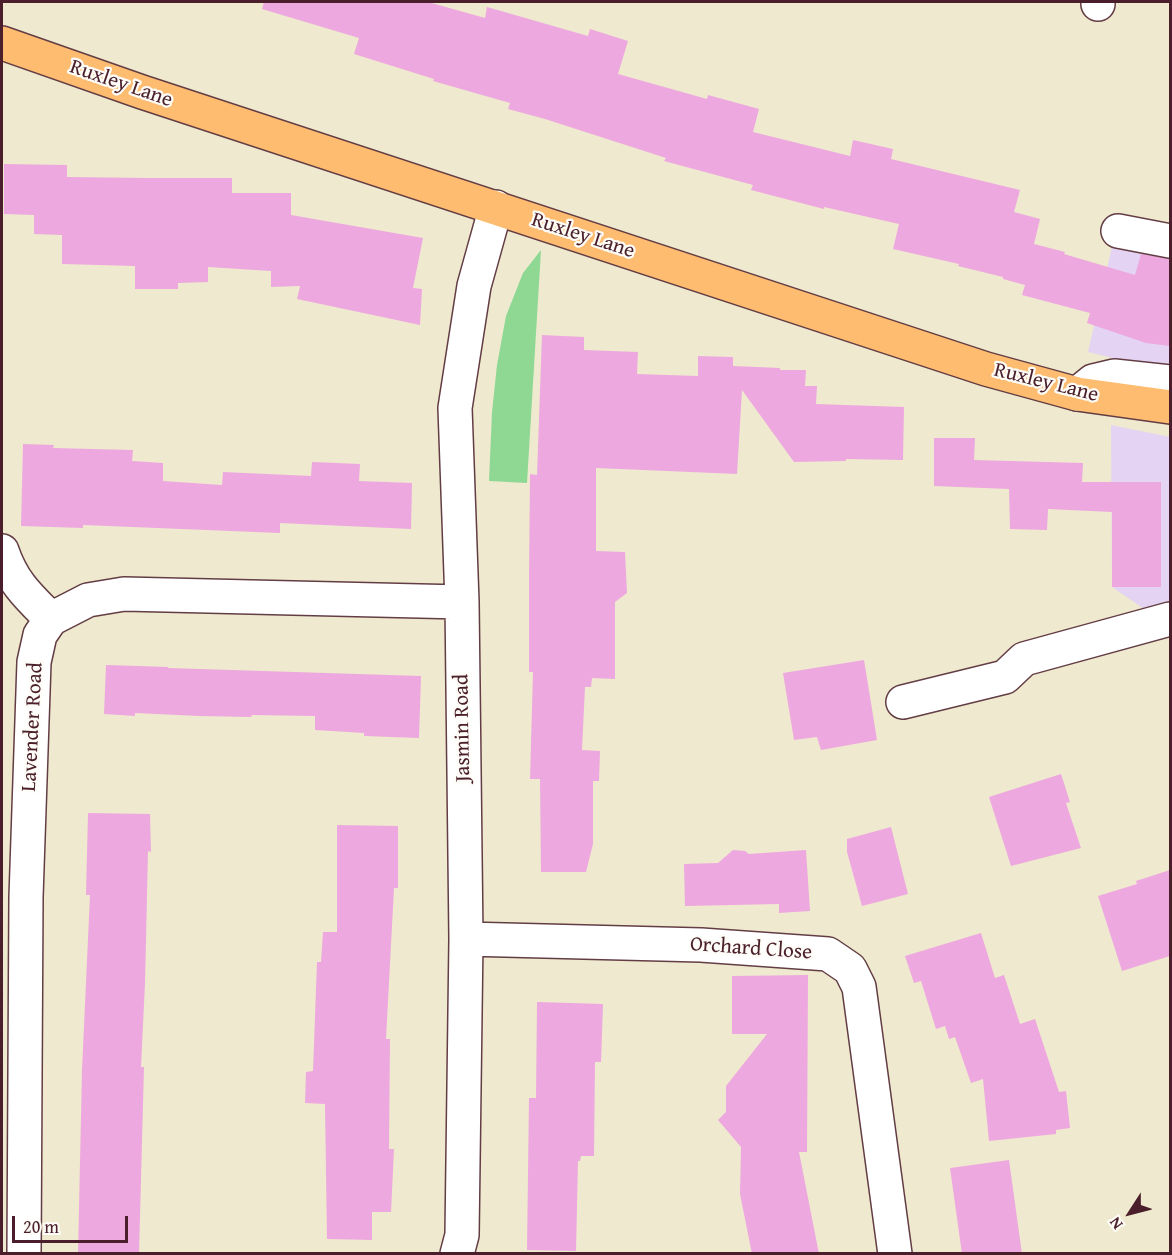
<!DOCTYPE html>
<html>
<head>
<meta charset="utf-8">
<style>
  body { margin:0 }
  #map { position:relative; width:1172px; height:1255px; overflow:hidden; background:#efe9cf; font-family:"Gentium Book Plus",serif }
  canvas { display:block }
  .frame { position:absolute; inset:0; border:3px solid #4a1f2b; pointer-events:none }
  .north { position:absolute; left:1100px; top:1183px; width:60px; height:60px; -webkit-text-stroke:4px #fdfcf7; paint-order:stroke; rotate:234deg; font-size:16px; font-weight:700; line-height:24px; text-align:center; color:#4a1f2b }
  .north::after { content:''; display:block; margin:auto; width:21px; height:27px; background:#4a1f2b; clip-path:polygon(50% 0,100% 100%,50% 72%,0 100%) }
  .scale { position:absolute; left:12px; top:1216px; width:116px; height:27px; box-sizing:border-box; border:3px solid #4a1f2b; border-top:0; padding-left:8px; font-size:18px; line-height:21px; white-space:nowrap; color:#4a1f2b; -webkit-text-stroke:4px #fdfcf7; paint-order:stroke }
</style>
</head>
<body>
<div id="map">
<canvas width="1172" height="1255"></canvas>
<div class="frame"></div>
<div class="north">N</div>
<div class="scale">20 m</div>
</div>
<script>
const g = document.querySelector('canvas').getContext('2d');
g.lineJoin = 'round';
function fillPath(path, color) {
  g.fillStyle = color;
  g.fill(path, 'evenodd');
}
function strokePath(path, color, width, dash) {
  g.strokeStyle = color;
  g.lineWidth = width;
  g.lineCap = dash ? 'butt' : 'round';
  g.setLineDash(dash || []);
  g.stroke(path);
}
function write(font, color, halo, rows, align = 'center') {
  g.font = font + ' "Gentium Book Plus",serif';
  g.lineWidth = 4.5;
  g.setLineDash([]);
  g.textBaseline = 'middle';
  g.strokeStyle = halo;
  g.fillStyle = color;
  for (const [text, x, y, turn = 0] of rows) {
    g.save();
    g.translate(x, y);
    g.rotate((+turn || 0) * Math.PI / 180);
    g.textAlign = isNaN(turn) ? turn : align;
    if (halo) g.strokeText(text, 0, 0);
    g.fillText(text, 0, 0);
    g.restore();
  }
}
fillPath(new Path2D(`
  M1113 242 1170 251V372L1088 352Z
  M1111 425 1170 437V623L1166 624 1112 587Z`), '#e4d3f2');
fillPath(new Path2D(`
  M541 250 527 483 489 481 492 412 497 365 506 316 523 273Z`), '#8fd893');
fillPath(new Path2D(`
  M264 2H428L485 18 487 7 588 36 590 29 628 41 618 74 707 99 708 95 759 109 753 132 850 156 853 140 893 149 891 159 1020 190 1014 212 1040 219 1034 244 1065 252 1064 254 1135 275 1141 254 1170 259V346L1146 343 1087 323 1090 313 1022 295 1025 285 1003 279V277L958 266 959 264 893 249 899 224 824 207V209L751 190 753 185 664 161 666 158 545 119 508 109 510 103 433 81 434 79 354 54 359 38 262 9Z
  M4 164 67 165V177L150 178H232V193H291V215L423 238 413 288 422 289 420 325 297 299 300 286 271 287V271L208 267V282L178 283V289H135V266L62 264V235L34 234V215L4 214Z
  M542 335 584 337V350L638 352 637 374 698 376V356L733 357V366L780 368V370H806L805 386H817L816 404 904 407 903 460 846 459V461L794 462 742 390 737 474 596 468V551L625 552 627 593 615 602V679L592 678 591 687H585L582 750 600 751 599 781H593V844L586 872H541L540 779H530L533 672H529V576L530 474 537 475Z
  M934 438H975L974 460 1083 463 1082 482H1161V587H1112V512L1048 509 1047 530 1010 529 1009 489 934 486Z
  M23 444 54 445 53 448 133 450 132 461 163 463V481L222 485 223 472 311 476 312 462 360 464 359 481 412 483 411 529 280 523V533L83 525V528L21 526Z
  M864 660 877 740 821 750 817 737 794 740 783 673Z
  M106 665 168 667V668L421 676 419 738 364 736V733L315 730V716L251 715 252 717 199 716 135 713V716L104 714Z
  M1061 774 1070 802 1066 803 1081 848 1011 866 989 797Z
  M88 813 150 814 151 852 148 851 145 983 141 1067H144L139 1254H78L82 1070 90 895H86Z
  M337 825 398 826V888H394L386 1039H390L389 1149H394L391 1212H372V1240L327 1239 325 1104 305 1103 306 1072 313 1071 317 962H321L323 932H337Z
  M891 827 908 894 862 906 847 852V839Z
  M733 850 745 851 749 854 806 850 810 911 779 913V904L685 906 684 864 718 863Z
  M1170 870V956L1122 971 1098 896 1137 884 1136 881Z
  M981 933 995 978 1004 975 1020 1024 1035 1019 1059 1092 1066 1091 1070 1128 1056 1130V1134L989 1141 983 1079 971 1083 955 1037 949 1039 945 1026 936 1029 921 981 914 983 905 956Z
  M808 975 807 1152H799L819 1254H752L740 1194 741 1147 718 1120 726 1112V1086L767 1034H732V976Z
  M537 1002 603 1004 601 1062H595L594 1156H581L580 1161H578L576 1251 527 1250 529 1098H536Z
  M1009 1160 1022 1254H962L950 1168Z`), '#eda8df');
const minor = new Path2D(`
  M1098 4V2
  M1118 231 1170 241
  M1077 394 1093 381 1114 376 1170 382
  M2 551C13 583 28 596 51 619
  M903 702 1005 677 1024 659 1170 619
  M466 939 701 945 828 954 850 969 859 987 895 1254
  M24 1254 26 897 34 662 40 635 51 619 88 600 124 594 462 602
  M457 1254 462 1235 466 939 462 602 455 408 474 286 496 207`);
const major = new Path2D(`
  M2 43 142 92 986 369 1077 394 1170 407`);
strokePath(minor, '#633d44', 36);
strokePath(major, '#633d44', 36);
strokePath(minor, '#fff', 33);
strokePath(major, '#fdbc70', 33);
write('21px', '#4a1f2b', '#fdfcf7', [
  ["Ruxley Lane",121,84,19],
  ["Ruxley Lane",583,236,18],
  ["Ruxley Lane",1046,383,14],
  ["Lavender Road",33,727,-87],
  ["Jasmin Road",463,728,-91],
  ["Orchard Close",751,949,4]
]);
</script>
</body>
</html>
